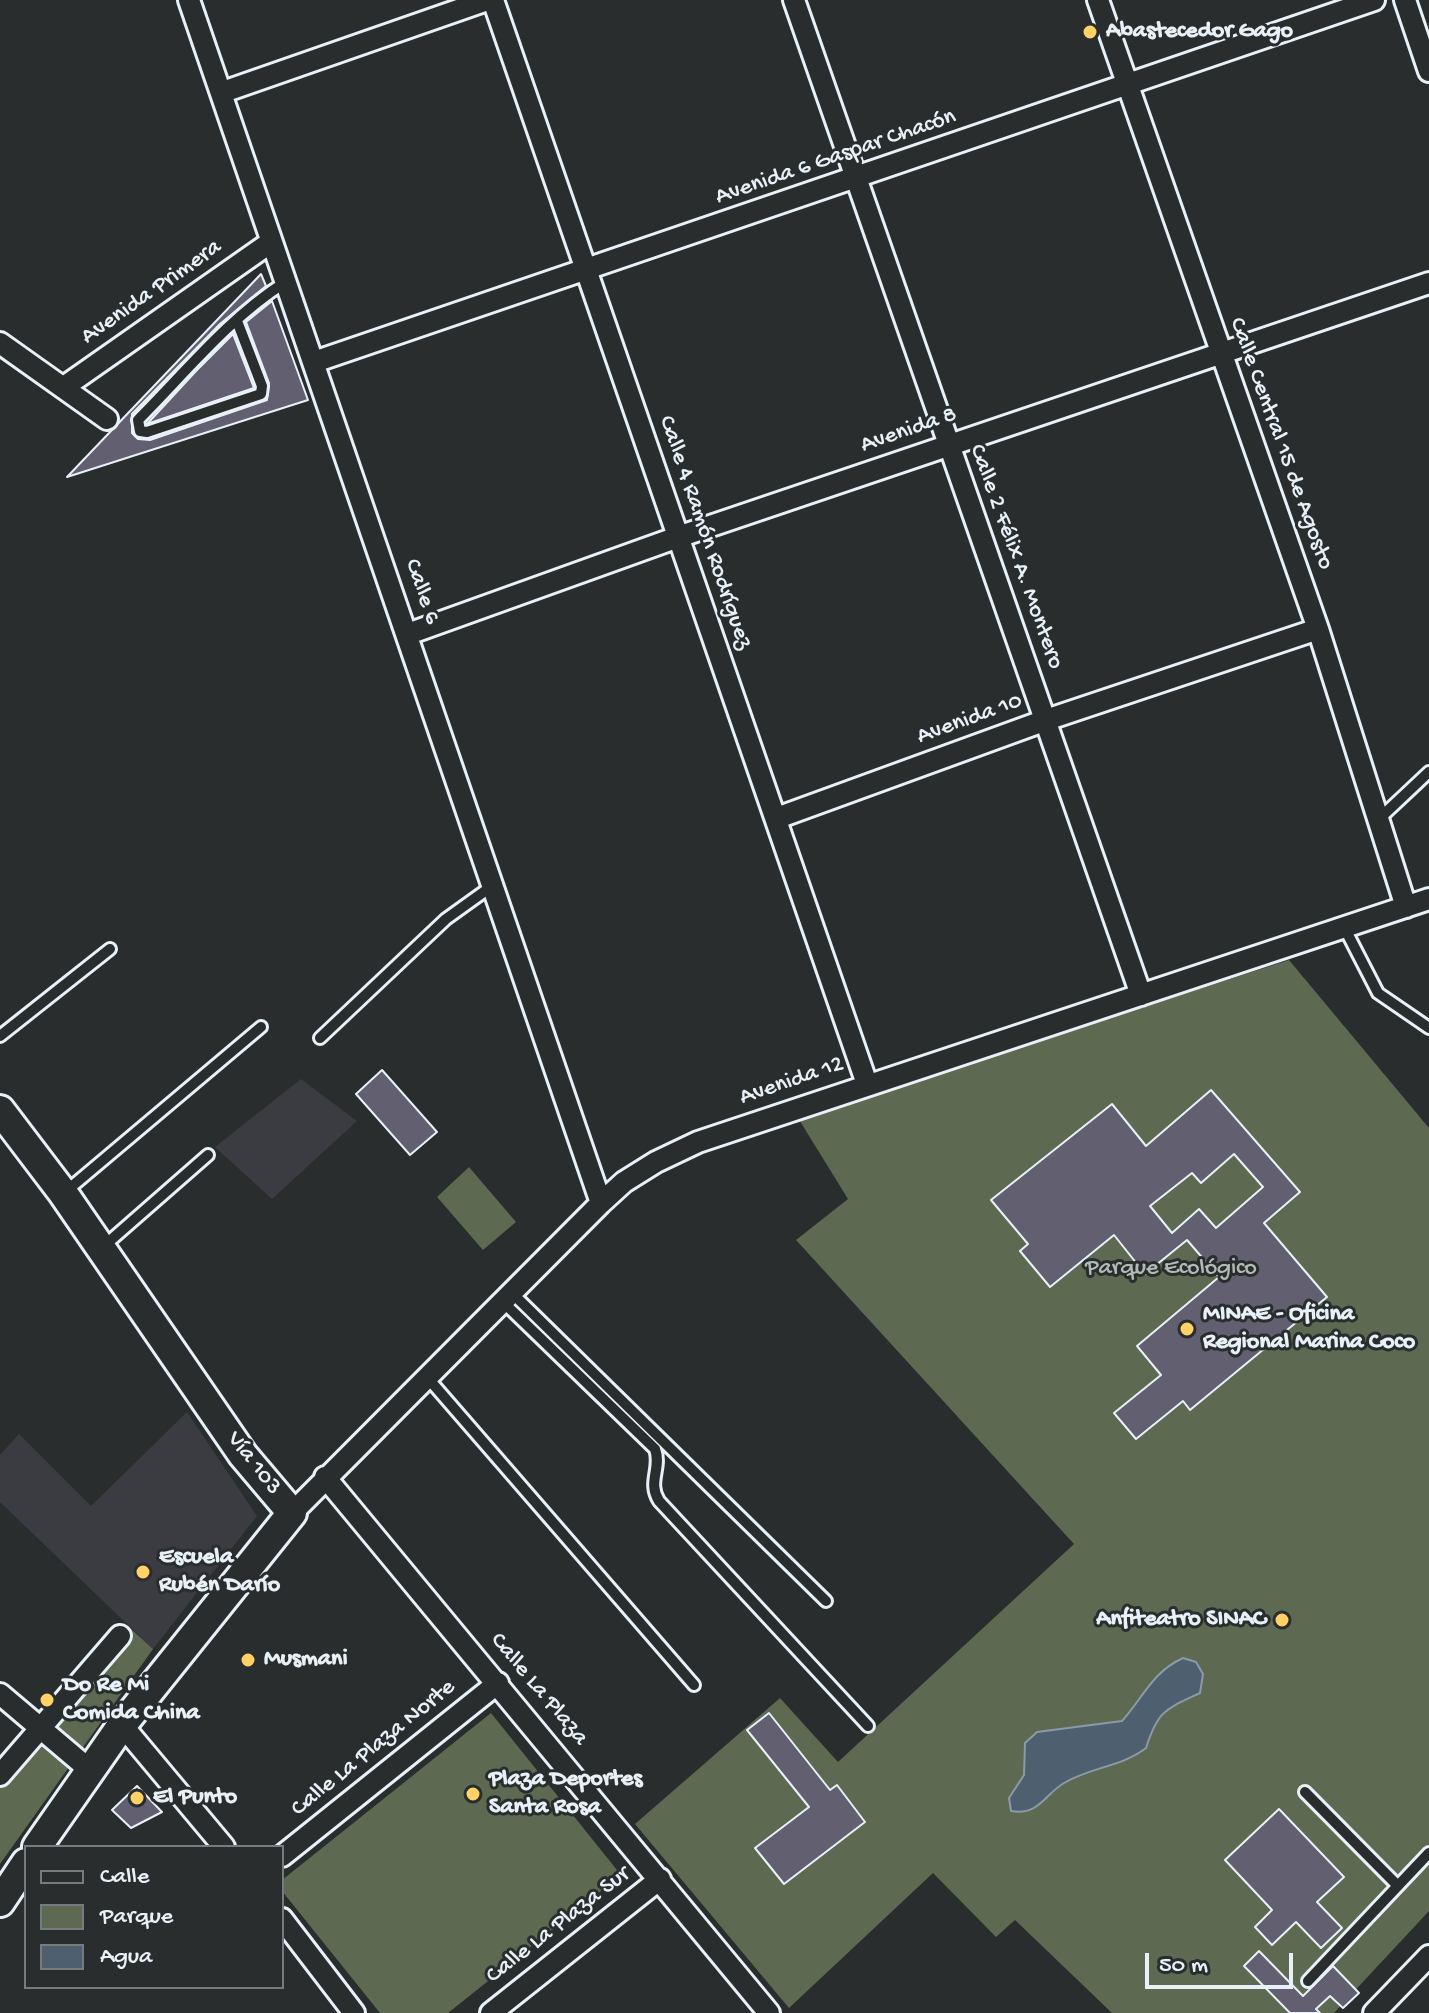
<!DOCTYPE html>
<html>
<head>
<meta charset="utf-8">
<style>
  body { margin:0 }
  #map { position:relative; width:1429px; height:2013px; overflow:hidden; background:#2a2d2e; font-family:"Gochi Hand",sans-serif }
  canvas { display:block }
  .legend { position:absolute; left:24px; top:1845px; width:260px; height:144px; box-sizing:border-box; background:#2a2d2e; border:2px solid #767b7f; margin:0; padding:10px 14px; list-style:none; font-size:24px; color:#e8f1f8 }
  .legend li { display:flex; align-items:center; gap:16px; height:40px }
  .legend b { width:40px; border:2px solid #767b7f }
  .scale { position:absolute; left:1145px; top:1953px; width:148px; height:36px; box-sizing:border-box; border:4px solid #e8f1f8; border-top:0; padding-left:10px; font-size:24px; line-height:28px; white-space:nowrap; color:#e8f1f8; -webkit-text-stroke:6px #2a2d2e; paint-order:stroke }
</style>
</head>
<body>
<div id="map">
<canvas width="1429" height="2013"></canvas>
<ul class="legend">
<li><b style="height:10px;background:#2a2d2e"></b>Calle</li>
<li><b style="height:22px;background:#5d6951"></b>Parque</li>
<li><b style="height:22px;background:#4e6070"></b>Agua</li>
</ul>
<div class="scale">50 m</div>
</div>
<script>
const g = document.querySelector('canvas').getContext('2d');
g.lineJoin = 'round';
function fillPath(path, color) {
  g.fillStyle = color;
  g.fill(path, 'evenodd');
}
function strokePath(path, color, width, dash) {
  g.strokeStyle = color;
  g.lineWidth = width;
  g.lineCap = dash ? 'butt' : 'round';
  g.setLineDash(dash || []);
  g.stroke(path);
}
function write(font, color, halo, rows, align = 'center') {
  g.font = font + ' "Gochi Hand",sans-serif';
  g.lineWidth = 6;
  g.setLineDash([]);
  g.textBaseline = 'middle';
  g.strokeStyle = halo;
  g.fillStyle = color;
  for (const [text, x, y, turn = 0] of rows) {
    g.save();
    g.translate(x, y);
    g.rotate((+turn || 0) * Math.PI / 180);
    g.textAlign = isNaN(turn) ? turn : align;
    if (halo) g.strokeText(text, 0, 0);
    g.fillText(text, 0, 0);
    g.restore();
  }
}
fillPath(new Path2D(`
  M301 1079 357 1121 272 1199 215 1147Z
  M187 1412 257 1516 153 1649 0 1502V1455L19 1434 91 1506Z`), '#3b3c42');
fillPath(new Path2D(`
  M1289 960 1429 1128V1911L1334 2013H1112L1015 1920 996 1937 933 1873 789 2008 635 1824 780 1698 838 1762 1074 1544 796 1240 848 1199 798 1118Z
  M469 1167 516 1222 483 1250 437 1197Z
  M130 1628 153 1649 0 1864V1783Z
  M491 1713 621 1875 448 2013H380L282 1891V1880Z`), '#5d6951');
const water = new Path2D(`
  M1183 1658 1196 1662 1203 1674 1200 1693C1166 1709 1158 1710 1146 1748 1121 1767 1091 1767 1064 1783 1045 1794 1039 1816 1011 1811L1009 1798 1024 1775 1025 1743 1037 1732 1122 1721C1143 1698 1152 1672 1183 1658Z`);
fillPath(water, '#4e6070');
strokePath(water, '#8c9aa6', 2);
const building = new Path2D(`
  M261 274 266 286 220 324 132 414V433L138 439 150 440 267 400 269 383 246 322 272 301 308 400 67 477Z
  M233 334 254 388 147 424 196 371Z
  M382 1070 437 1132 410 1155 356 1094Z
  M1211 1090 1300 1192 1264 1223 1327 1297 1190 1410 1183 1401 1136 1439 1114 1413 1161 1375 1137 1346 1219 1277 1187 1240 1145 1274 1114 1235 1050 1287 1020 1251 1028 1244 991 1200 1112 1104 1146 1146ZM1234 1154 1263 1187 1216 1228 1199 1209 1172 1233 1150 1206 1192 1173 1201 1183Z
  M769 1713 830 1790 837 1785 865 1822 784 1884 755 1848 809 1807 747 1730Z
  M137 1786 162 1812 131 1828 112 1810Z
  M1279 1809 1344 1877 1317 1902 1342 1928 1321 1948 1296 1922 1272 1945 1255 1927 1272 1910 1225 1860Z
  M1259 1951 1303 1996 1333 1966 1359 1993 1343 2008 1330 1996 1316 2009 1320 2013H1290L1244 1966Z`);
fillPath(building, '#625f70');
strokePath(building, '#e8f1f8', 2);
const lane = new Path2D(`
  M237 321 262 386 261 394 147 432 140 431 138 420C184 374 229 318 284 283
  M1379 819 1429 772
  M1344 927 1378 993 1429 1028
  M0 1036 110 949
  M320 1038 446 919 492 886
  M64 1193 261 1027
  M104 1246 208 1155
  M511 1292 826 1601
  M502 1301 655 1449C662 1468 647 1482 659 1501L868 1726
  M426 1376 694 1685
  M1305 1792 1398 1886
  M1308 1981 1429 1853`);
const street = new Path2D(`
  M189 0 601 1203
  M493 0 867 1084
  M794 0 1141 995
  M1098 0 1318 629 1406 907
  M1405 0 1429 71
  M223 92 487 0
  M0 343 107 419
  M314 362 1374 0
  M64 387 271 242
  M408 634 678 537 1429 283
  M777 818 1046 720 1318 629
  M325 1477 769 2013
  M292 1513 601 1203 624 1182 656 1162 698 1142 1429 899
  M0 1694 91 1771
  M122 1725 224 1847
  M0 1775 120 1636
  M282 1856 498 1683
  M282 1919 354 2013
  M491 2013 660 1879
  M1374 2013 1429 1956`);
const secondary = new Path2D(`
  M0 1110 63 1193 243 1455 292 1513 122 1725 37 1847
  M0 1902 26 1863`);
strokePath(lane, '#e8f1f8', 16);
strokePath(street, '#e8f1f8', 26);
strokePath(secondary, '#e8f1f8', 34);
strokePath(lane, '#2a2d2e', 10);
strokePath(street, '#2a2d2e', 20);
strokePath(secondary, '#2a2d2e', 28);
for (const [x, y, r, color] of [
  [1090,32,8,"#ffd166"],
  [1187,1329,8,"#ffd166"],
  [143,1572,8,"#ffd166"],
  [1282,1620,8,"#ffd166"],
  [248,1660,8,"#ffd166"],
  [47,1700,8,"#ffd166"],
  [473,1794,8,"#ffd166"],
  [137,1798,8,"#ffd166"]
]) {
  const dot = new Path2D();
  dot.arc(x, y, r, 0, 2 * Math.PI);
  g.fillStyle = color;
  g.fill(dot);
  strokePath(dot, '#2a2d2e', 3);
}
write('bold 24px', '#e8f1f8', '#2a2d2e', [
  ["Abastecedor Gago",1106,32],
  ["MINAE - Oficina",1203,1315],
  ["Regional Marina Coco",1203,1343],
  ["Escuela",159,1558],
  ["Rubén Darío",159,1586],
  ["Anfiteatro SINAC",1266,1620,"right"],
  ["Musmani",264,1660],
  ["Do Re Mi",63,1686],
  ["Comida China",63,1714],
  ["Plaza Deportes",489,1780],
  ["Santa Rosa",489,1808],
  ["El Punto",153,1798]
], 'left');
write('24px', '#e8f1f8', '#2a2d2e', [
  ["Avenida 6 Gaspar Chacón",836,158,-19],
  ["Avenida Primera",152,293,-35],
  ["Avenida 8",909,431,-19],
  ["Calle Central 15 de Agosto",1280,444,70],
  ["Calle 4 Ramón Rodríguez",704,533,71],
  ["Calle 2 Félix A. Montero",1015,557,70],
  ["Calle 6",421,592,71],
  ["Avenida 10",970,720,-20],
  ["Avenida 12",792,1082,-19],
  ["Vía 103",253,1464,52],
  ["Calle La Plaza",538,1690,50],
  ["Calle La Plaza Norte",374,1749,-39],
  ["Calle La Plaza Sur",559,1926,-38]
]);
write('24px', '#b0bbb5', '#2a2d2e', [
  ["Parque Ecológico",1171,1269]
]);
</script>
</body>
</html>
